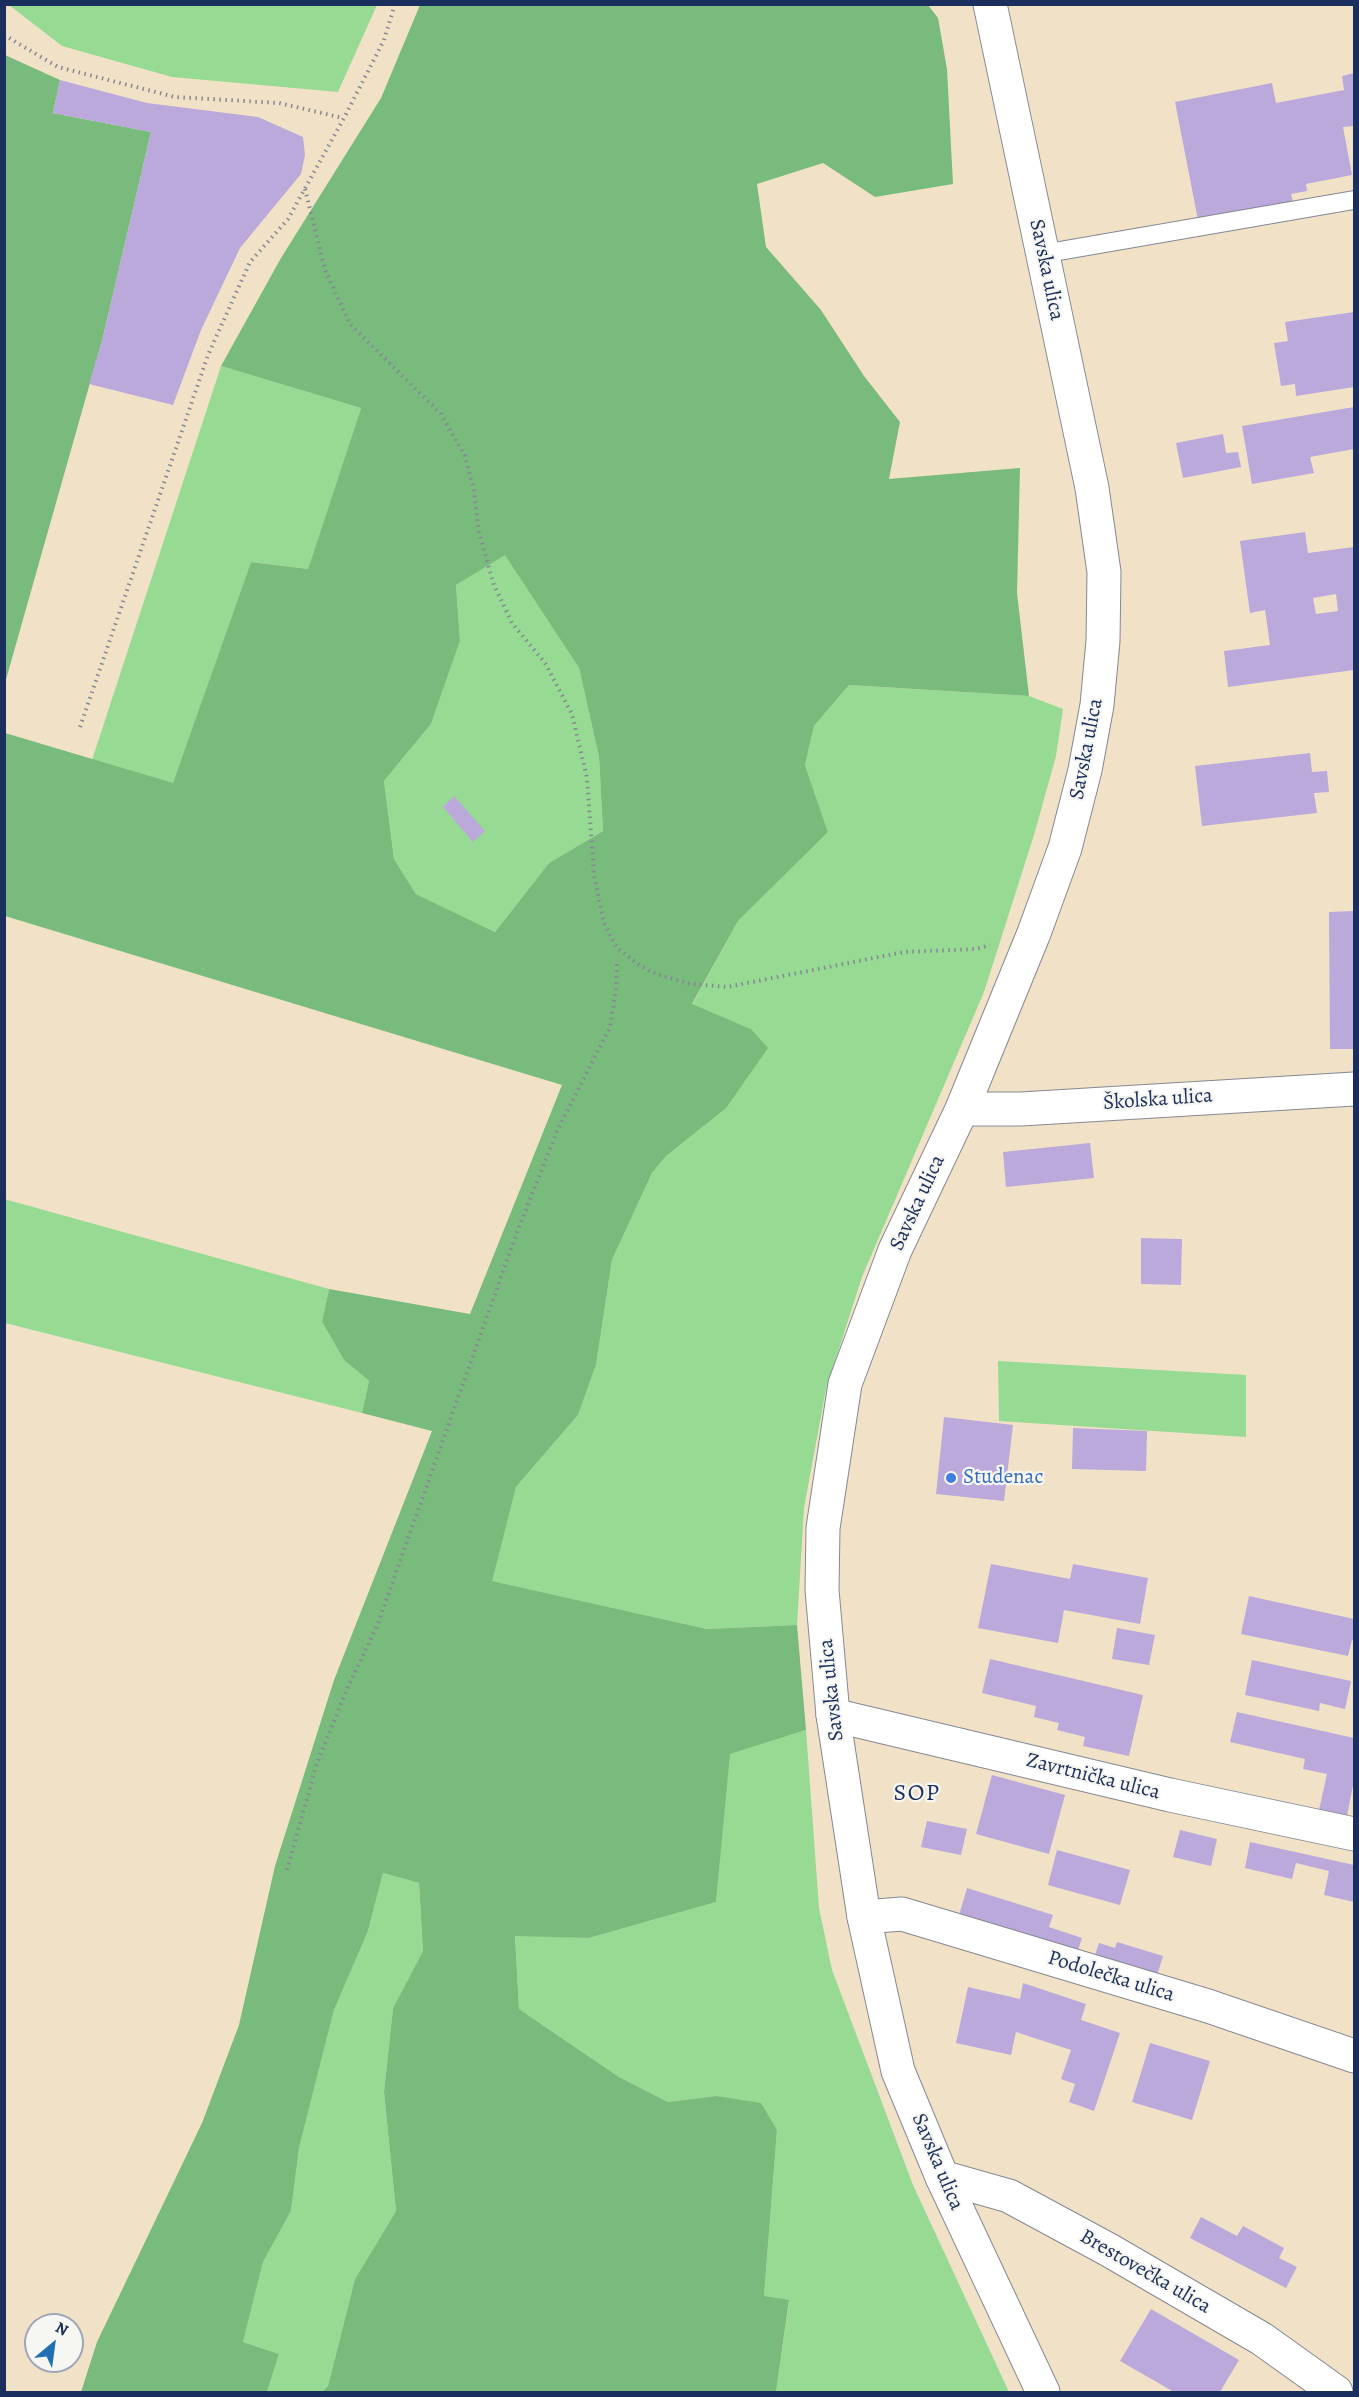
<!DOCTYPE html>
<html>
<head>
<meta charset="utf-8">
<style>
  body { margin:0 }
  #map { position:relative; width:1359px; height:2397px; overflow:hidden; background:#f1e2c7; font-family:Alegreya,serif }
  canvas { display:block }
  .frame { position:absolute; inset:0; border:6px solid #1b2f5e; pointer-events:none }
  .north { position:absolute; left:24px; top:2313px; width:60px; height:60px; box-sizing:border-box; background:#f6f6f2; border:2px solid #9ea6b7; border-radius:50%; rotate:29deg; font-size:16px; font-weight:700; line-height:24px; text-align:center; color:#1b2f5e }
  .north::after { content:''; display:block; margin:auto; width:21px; height:27px; background:#1f6fb2; clip-path:polygon(50% 0,100% 100%,50% 72%,0 100%) }
</style>
</head>
<body>
<div id="map">
<canvas width="1359" height="2397"></canvas>
<div class="frame"></div>
<div class="north">N</div>
</div>
<script>
const g = document.querySelector('canvas').getContext('2d');
g.lineJoin = 'round';
function fillPath(path, color) {
  g.fillStyle = color;
  g.fill(path, 'evenodd');
}
function strokePath(path, color, width, dash) {
  g.strokeStyle = color;
  g.lineWidth = width;
  g.lineCap = dash ? 'butt' : 'round';
  g.setLineDash(dash || []);
  g.stroke(path);
}
function write(font, color, halo, rows, align = 'center') {
  g.font = font + ' Alegreya,serif';
  g.lineWidth = 4.5;
  g.setLineDash([]);
  g.textBaseline = 'middle';
  g.strokeStyle = halo;
  g.fillStyle = color;
  for (const [text, x, y, turn = 0] of rows) {
    g.save();
    g.translate(x, y);
    g.rotate((+turn || 0) * Math.PI / 180);
    g.textAlign = isNaN(turn) ? turn : align;
    if (halo) g.strokeText(text, 0, 0);
    g.fillText(text, 0, 0);
    g.restore();
  }
}
fillPath(new Path2D(`
  M9 5H377L338 92 172 77 62 46Z
  M221 366 361 408 308 569 251 562 173 784 92 760Z
  M505 554 579 668 599 757 603 831 549 863 495 932 416 894 394 859 384 781 431 724 460 641 456 585Z
  M849 685 1029 696 1063 709 1056 756 1034 835 984 992 862 1277 826 1389 804 1508 797 1625 707 1629 491 1581 516 1487 578 1415 596 1365 612 1260 652 1173 667 1155 751 1029 692 1005 738 921 828 832 805 765 814 726Z
  M4 1199 329 1289 322 1322 344 1360 369 1381 362 1413 5 1323Z
  M998 1361 1246 1375V1437L999 1421Z
  M806 1730 819 1908 832 1970 913 2185 1009 2392H776L789 2301 764 2296 777 2130 716 2096 668 2102 619 2077 519 2009 515 1935 589 1938 716 1902 729 1754Z
  M383 1873 419 1883 423 1951 393 2008 384 2092 396 2211 355 2279 328 2386 322 2392H267L279 2354 243 2342 263 2262 291 2211 299 2148 334 2010 368 1931Z`), '#97da93');
fillPath(new Path2D(`
  M420 5H928L938 18 947 69 953 184 875 197 823 163 757 184 766 247 821 310 864 376 900 422 889 479 1020 468 1017 593 1029 696 849 685 814 726 805 765 828 832 738 921 692 1004 751 1029 768 1048 726 1108 667 1155 652 1173 612 1260 596 1365 578 1415 516 1487 492 1581 707 1629 797 1625 806 1730 730 1754 716 1902 589 1938 515 1936 519 2009 619 2077 668 2102 716 2096 761 2103 777 2130 764 2296 789 2300 776 2392H322L328 2386 355 2279 396 2211 384 2092 393 2008 423 1951 419 1883 383 1873 368 1931 334 2010 299 2148 291 2211 263 2262 243 2342 279 2354 267 2392H81L97 2342 202 2123 239 2025 275 1866 334 1680 432 1431 362 1413 369 1381 344 1360 322 1322 329 1289 470 1314 562 1085 5 916V733L173 783 251 562 308 569 361 408 221 366 281 258 381 98ZM505 555 579 668 599 757 603 831 549 863 495 932 416 894 394 859 384 781 431 724 460 641 456 585Z
  M5 55 60 80 53 113 151 132 103 337 5 683Z`), '#79ba7d');
fillPath(new Path2D(`
  M1354 73V126L1343 127 1352 175 1306 184 1307 191 1291 194 1293 202 1198 220 1175 102 1272 83 1276 103 1344 90 1342 76Z
  M60 80 147 103 258 117 303 137 305 155 301 174 240 248 201 330 173 405 89 384 103 337 151 132 53 113Z
  M1354 312V387L1296 396 1295 384 1281 386 1274 343 1288 341 1285 322Z
  M1354 407V449L1310 457 1314 473 1252 484 1242 426Z
  M1223 434 1226 453 1238 452 1241 467 1183 478 1176 443Z
  M1305 532 1308 553 1354 547V670L1228 687 1224 651 1270 645 1265 610 1250 613 1240 541ZM1336 594 1338 611 1316 614 1313 598Z
  M1310 753 1312 772 1327 771 1329 792 1314 793 1317 813 1202 826 1195 766Z
  M454 796 485 831 473 842 443 807Z
  M1354 911V1049H1330L1329 912Z
  M1090 1143 1094 1178 1006 1187 1003 1152Z
  M1141 1238 1182 1239 1181 1285 1141 1284Z
  M944 1417 1013 1425 1004 1501 936 1494Z
  M1073 1428 1147 1431 1146 1471 1072 1469Z
  M991 1564 1070 1579 1073 1564 1148 1578 1140 1624 1064 1610 1058 1643 978 1628Z
  M1249 1596 1354 1619V1640H1352L1348 1656 1241 1634Z
  M1117 1628 1155 1635 1149 1665 1112 1659Z
  M990 1659 1143 1695 1129 1756 1083 1746 1085 1737 1057 1730 1059 1723 1034 1717 1036 1706 982 1693Z
  M1252 1660 1351 1681 1345 1709 1320 1703 1319 1711 1245 1695Z
  M1237 1712 1354 1738V1780L1347 1816 1319 1810 1327 1774 1303 1769 1305 1759 1230 1742Z
  M992 1775 1065 1795 1049 1854 976 1834Z
  M927 1821 967 1829 961 1855 921 1847Z
  M1180 1830 1217 1839 1211 1866 1173 1857Z
  M1250 1842 1354 1865V1902L1324 1895 1329 1871 1296 1863 1292 1879 1245 1868Z
  M1057 1850 1130 1870 1120 1905 1048 1885Z
  M967 1888 1053 1915 1049 1927 1082 1938 1078 1950 1095 1955 1099 1943 1115 1948 1117 1942 1163 1956 1156 1979 957 1922Z
  M1023 1983 1086 2004 1081 2020 1120 2033 1094 2111 1069 2102 1075 2084 1061 2079 1071 2050 1016 2032 1011 2055 956 2043 968 1987 1020 1999Z
  M1150 2043 1210 2061 1192 2120 1132 2102Z
  M1201 2217 1237 2236 1243 2226 1284 2248 1279 2258 1297 2267 1286 2288 1190 2238Z
  M1151 2309 1239 2360 1220 2392H1174L1120 2361Z`), '#baa9da');
const lane = new Path2D(`
  M1042 254 1354 200`);
const street = new Path2D(`
  M962 1109H1021L1354 1089
  M833 1715 1170 1795 1354 1834
  M864 1917 902 1914 1208 2006 1354 2056
  M942 2177 1009 2196 1109 2250 1262 2339 1336 2392`);
const secondary = new Path2D(`
  M990 4 1092 488 1104 572 1103 641 1097 705 1085 770 1065 848 1034 933 962 1109 895 1250 845 1384 823 1528 822 1590 833 1715 864 1917 898 2071 942 2177 1043 2392`);
strokePath(lane, '#868892', 20);
strokePath(street, '#868892', 35);
strokePath(secondary, '#868892', 35);
strokePath(new Path2D(`
  M4 35 58 67 175 97 279 103 343 118
  M305 189 325 270 350 324 441 414 465 456 474 491 479 533 494 585 512 623 545 663 572 714 587 778 594 875 604 923 617 948 642 967 659 975 691 984 727 987 904 952 976 949 990 945
  M80 727 208 355 250 262 288 219 344 118 384 40 395 4
  M287 1870 317 1763 347 1689 377 1626 517 1232 558 1129 610 1027 616 989 617 961`), '#868892', 4, [1.5, 4.5]);
strokePath(lane, '#fff', 18);
strokePath(street, '#fff', 33);
strokePath(secondary, '#fff', 33);
for (const [x, y, r, color] of [
  [951,1478,6,"#3f7fe0"]
]) {
  const dot = new Path2D();
  dot.arc(x, y, r, 0, 2 * Math.PI);
  g.fillStyle = color;
  g.fill(dot);
  strokePath(dot, '#f6f6f2', 2);
}
write('21px', '#1b2f5e', '#f6f6f2', [
  ["Savska ulica",1046,270,78],
  ["Savska ulica",1087,749,-79],
  ["Školska ulica",1158,1100,-4],
  ["Savska ulica",918,1203,-65],
  ["Savska ulica",832,1690,-96],
  ["Zavrtnička ulica",1093,1777,14],
  ["Podolečka ulica",1111,1977,17],
  ["Savska ulica",937,2162,67],
  ["Brestovečka ulica",1145,2272,30]
]);
write('21px', '#366cbe', '#f6f6f2', [
  ["Studenac",963,1478]
], 'left');
g.letterSpacing = '1.5px';
write('24px', '#1b2f5e', '#f6f6f2', [
  ["SOP",917,1794]
]);
g.letterSpacing = '0px';
</script>
</body>
</html>
